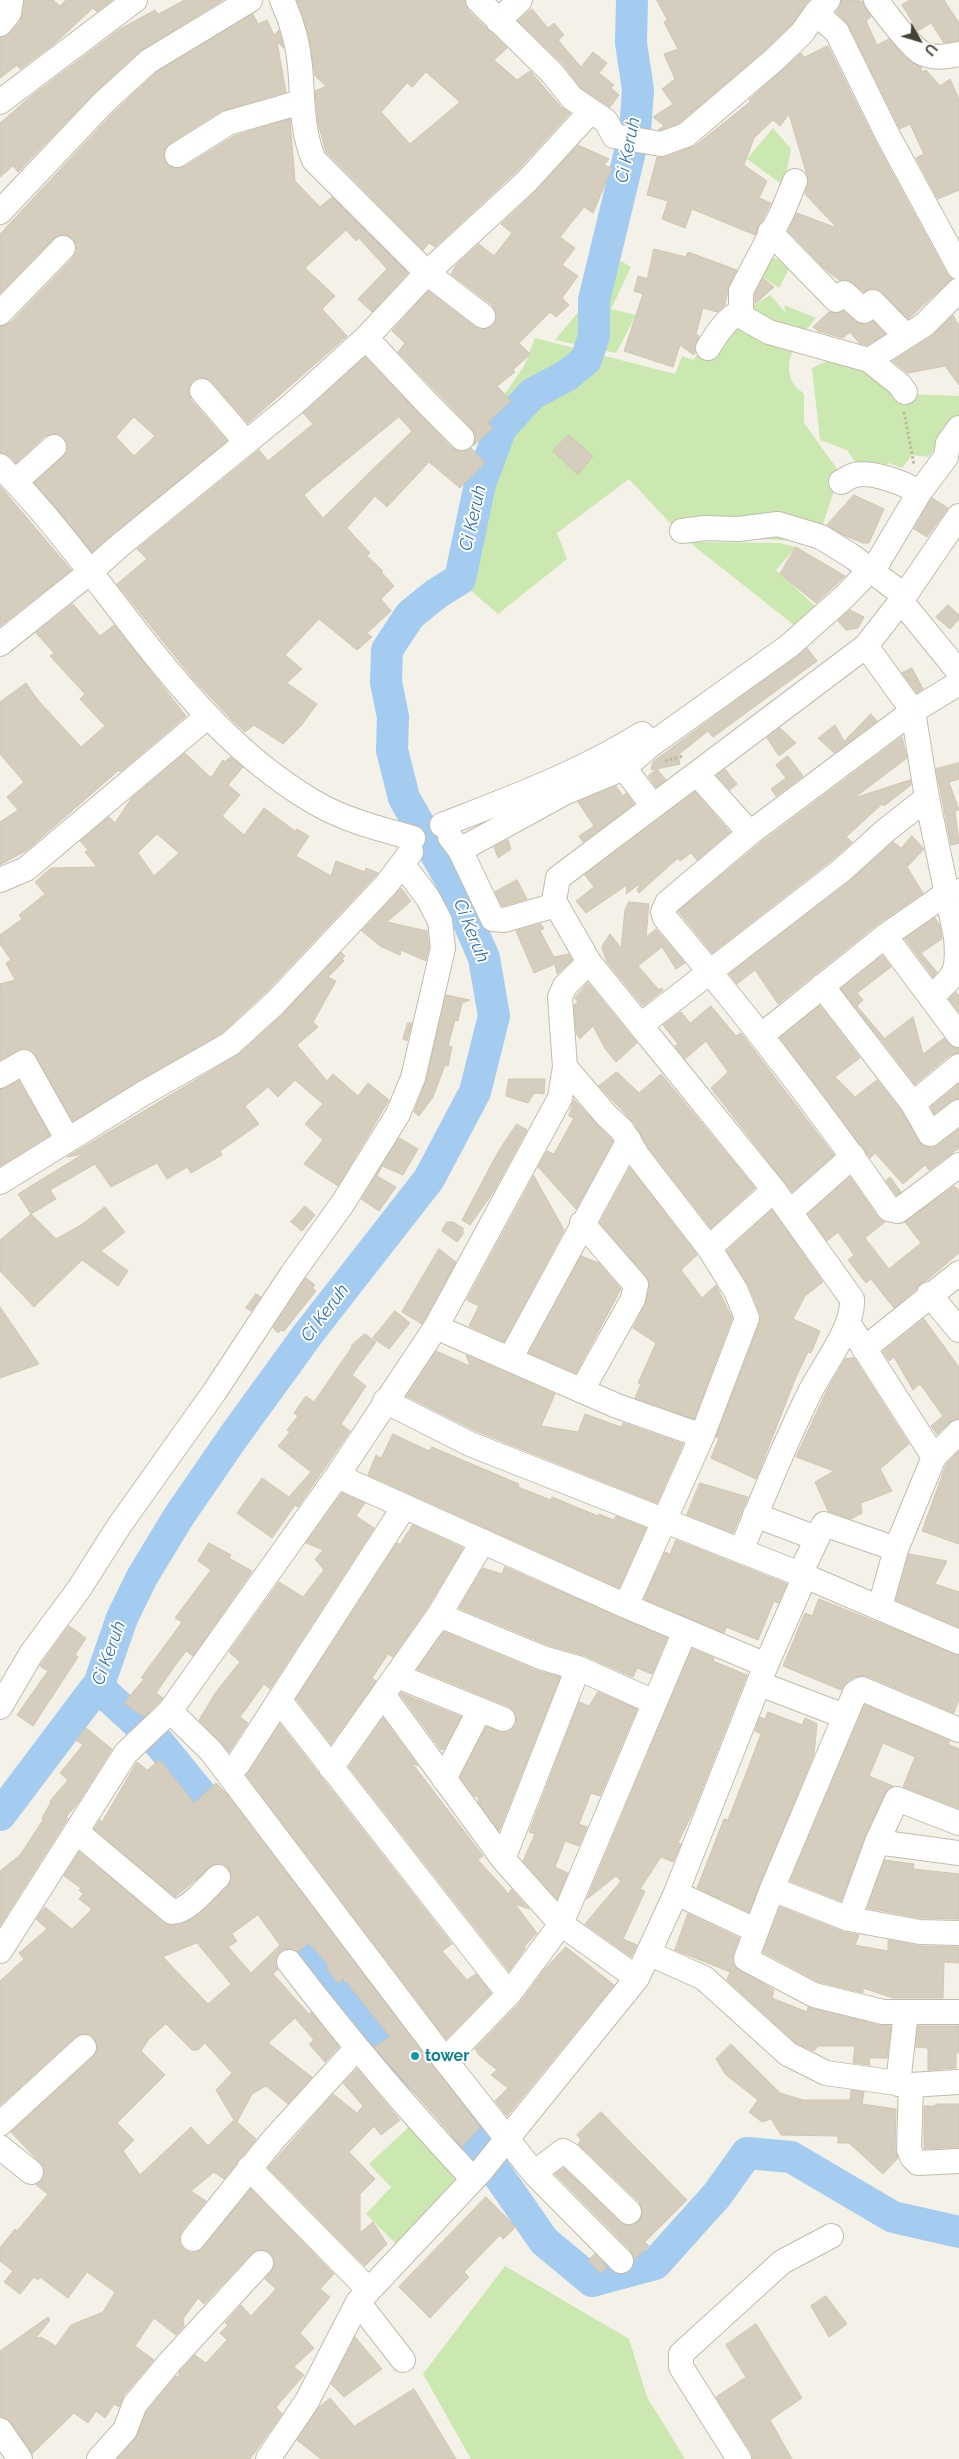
<!DOCTYPE html>
<html>
<head>
<meta charset="utf-8">
<style>
  body { margin:0 }
  #map { position:relative; width:959px; height:2459px; overflow:hidden; background:#f4f1e8; font-family:Raleway,sans-serif }
  canvas { display:block }
  .north { position:absolute; left:894px; top:15px; width:50px; height:50px; -webkit-text-stroke:4px #fff; paint-order:stroke; rotate:129deg; font-size:14px; font-weight:700; line-height:20px; text-align:center; color:#474236 }
  .north::after { content:''; display:block; margin:auto; width:18px; height:22px; background:#474236; clip-path:polygon(50% 0,100% 100%,50% 72%,0 100%) }
</style>
</head>
<body>
<div id="map">
<canvas width="959" height="2459"></canvas>
<div class="north">U</div>
</div>
<script>
const g = document.querySelector('canvas').getContext('2d');
g.lineJoin = 'round';
function fillPath(path, color) {
  g.fillStyle = color;
  g.fill(path, 'evenodd');
}
function strokePath(path, color, width, dash) {
  g.strokeStyle = color;
  g.lineWidth = width;
  g.lineCap = dash ? 'butt' : 'round';
  g.setLineDash(dash || []);
  g.stroke(path);
}
function write(font, color, halo, rows, align = 'center') {
  g.font = font + ' Raleway,sans-serif';
  g.lineWidth = 4;
  g.setLineDash([]);
  g.textBaseline = 'middle';
  g.strokeStyle = halo;
  g.fillStyle = color;
  for (const [text, x, y, turn = 0] of rows) {
    g.save();
    g.translate(x, y);
    g.rotate((+turn || 0) * Math.PI / 180);
    g.textAlign = isNaN(turn) ? turn : align;
    if (halo) g.strokeText(text, 0, 0);
    g.fillText(text, 0, 0);
    g.restore();
  }
}
fillPath(new Path2D(`
  M773 128 791 149 784 186 747 159Z
  M767 255 791 265 779 288 756 272Z
  M621 261 631 267 611 309 636 315 616 353 555 340Z
  M770 295 786 313 784 305 816 318C802 335 780 359 793 383 795 387 801 391 804 394V423L840 473 817 542 681 535 629 479 557 533 567 559 498 614 447 570 488 464 493 411 524 366 535 338 675 374 682 356 693 360 736 306 748 309Z
  M827 361 871 371 904 394 959 396V416L929 457 912 455 902 468 889 463 875 476 861 471 847 450 820 440 812 368Z
  M689 542 780 543 796 547 776 570 816 607 799 629Z
  M411 2125 465 2179 398 2246 366 2214 391 2187 369 2164Z
  M505 2266 629 2339 647 2397 685 2459H471L423 2374Z`), '#cbe8b0');
strokePath(new Path2D(`
  M98 1687 159 1743 198 1791 228 1833
  M0 1815 95 1689 98 1687 122 1618 142 1577 179 1516 234 1436 308 1334 429 1179 475 1092 494 1016 484 958 449 877 404 798 392 750 393 717 386 682 387 650 410 615 436 594 460 579 480 484 501 428 532 394 566 376 586 360 594 336V300L635 131 638 90 631 43 632 0
  M280 1911 329 1988 451 2107 544 2241 592 2281 655 2264 717 2195 747 2153 791 2157 893 2217 959 2232`), '#a4ccf0', 32);
const building = new Path2D(`
  M24 0H53L60 6 66 0H112L97 12 93 8 54 44 20 69 17 65 0 78V37L10 33 20 22Z
  M185 0H223L140 51 94 93 18 172 13 166 0 177V123L30 97 120 29 155 10 158 14Z
  M297 0H465L468 10 507 48 494 60 517 80 530 71 561 107 570 113 517 171 435 247 429 243 423 250 326 152 318 123 315 91 326 86 315 76 309 37ZM426 72 460 102 410 144 381 112 407 83 412 87Z
  M657 0H809L792 24 765 50 679 123 660 130H658L664 126 653 117 673 104 662 89 675 79 664 54 678 49 664 22 667 20Z
  M841 0 862 1 871 17 866 21 877 45 889 39 906 58 921 67 922 72 926 70 940 86 950 79 959 99V190L938 199 916 158 924 154 910 124 900 129 849 26 836 12Z
  M910 0H944L959 23V41L944 43 931 23 918 31 902 5Z
  M532 9 548 28 554 23 564 35 558 40 581 67 593 52 607 63 599 73 614 85 611 88 619 95 610 107 581 88 562 63 518 21Z
  M253 14 258 24 267 20 274 35 279 30 284 48 277 42 286 92 221 111 169 144 163 155 165 162 171 167H184L234 136 290 119 295 181 320 207 332 197 408 273 372 312 358 299 387 269 359 238 356 241 346 230 305 268 335 296 322 309 347 336 248 423 212 382 200 377 193 380 189 387 191 400 227 441 92 552 34 483 67 452V444L64 438 58 434 45 436 16 463 10 456 0 453V326L10 323 73 258 76 245 73 239 67 235H60L54 238 0 293V234L114 112 157 72ZM134 417 155 436 134 456 116 437Z
  M828 46 875 141 947 274 952 279 908 319 877 289H870L864 292 848 280H839L826 270 788 231 797 213 837 228 805 194 808 179 789 114 780 126 773 120 754 138 744 165 767 181 759 198 771 203 755 235 692 209 685 228 662 219 668 201 647 195 657 157H666L695 146 751 101 749 100 801 53 804 57Z
  M578 145 609 159 604 165 612 168 593 213 584 207 560 237 575 248 562 265 578 276 562 298 569 305 556 317 550 312 519 343 530 354 513 370 515 372 497 386 511 401 488 422 493 428 473 446 475 435 472 429 398 352 405 343 392 331 428 291 475 327 482 330 494 325 497 317 492 305 451 274 456 265 479 244 494 256 512 233 501 224 536 191Z
  M654 249 686 257 688 252 737 270 729 285 725 305 717 312 703 308 696 334 699 336 694 347 695 353 694 355 680 345 673 367 624 351 643 294 634 291 638 276 647 279Z
  M763 278 774 287 755 304V294Z
  M844 311 860 324 873 321 885 334 867 345 859 343 850 332 843 338 818 331 813 327 829 312 838 313Z
  M953 315 959 326V385L945 366 908 373 893 361 931 337Z
  M365 357 452 448 459 451 471 448 485 463 460 488 429 462 387 507 375 496 347 528 370 553 367 556 383 571 381 572 394 586 381 599 391 611 367 633 372 637 357 650 319 619 285 655 302 669 287 683 317 704 301 726 283 744 254 725 245 732 233 721 194 680 117 584 147 559 137 549 259 450 268 461 313 424 303 413ZM399 417 412 431 323 518 304 495Z
  M569 435 593 456 578 475 553 451Z
  M0 486 71 570 0 626Z
  M854 495 884 509 869 543H863L841 534 827 525Z
  M932 498 948 508 927 537 914 529Z
  M796 547 845 576 816 603 780 574Z
  M73 604 100 636 114 625 186 716 120 772 119 770 27 850 0 865V822L18 810 7 797 24 782 0 754V702L26 683 37 699 81 747 105 726 80 699 85 694 50 656 54 653 36 633Z
  M948 605 959 615V619L950 629 936 617Z
  M850 610 864 617 858 628 846 630 838 621Z
  M807 648 817 661 713 737 708 731 678 755 680 764 657 769 666 780 656 787 648 776 657 769 651 770 653 762Z
  M912 668 923 689 917 693 902 673Z
  M871 714 877 721 834 753 818 738 835 725 844 741Z
  M780 728 796 743 779 756 767 738Z
  M902 737 907 758 854 798 910 780 911 785 884 806 882 804 846 837 852 842 833 859 712 953 678 911 759 844Z
  M185 753 211 778 223 760 224 762 231 757 243 767 228 785 240 795 222 816 244 835 264 808 295 831 297 829 309 836 296 856 331 876 336 861 365 872 366 868 378 873 264 994 222 1033 73 1121 31 1050 24 1048 18 1050 0 1060V984L15 980 6 963 11 960 0 944V935L22 919 19 915 45 894 35 882 51 868 97 867 85 852 88 850 80 841 109 817 115 823 131 799ZM157 834 179 853 154 876 138 853Z
  M788 756 803 776 776 796 771 789 786 778 776 765Z
  M959 763V779L949 782 959 810 955 811 959 843 951 845 936 769Z
  M725 769 737 784 730 790 717 776Z
  M616 786 623 796 626 793 634 804 583 842 579 836 594 826 578 802Z
  M695 792 730 832 697 860 691 853 680 861 678 858 639 893 637 890 641 883 626 894 627 885 586 913 576 901 594 887 585 875Z
  M912 836 924 849 907 867 923 893 876 925 778 1004 755 970 737 984 729 974 850 881 893 842 901 848Z
  M508 840 511 849 498 858 494 847Z
  M517 880 527 899 502 906 495 892Z
  M401 888 411 901 387 922 427 931 429 947 426 961 401 950 400 955 380 946 362 931Z
  M629 902 649 904 646 937 656 929 685 963 676 969 662 947 638 966 659 990 662 988 663 990 643 1006 607 962 603 951 602 946 610 934 621 948 625 910Z
  M935 918 940 926 942 939 921 953 937 972 933 977 905 939Z
  M541 924 544 928 540 931 554 957 569 954 572 960 557 974 555 964 534 973 516 931Z
  M341 952 345 956 342 959 344 961 328 977 336 981 313 1022 318 1027 297 1045 327 1081 333 1074 358 1096 368 1083 389 1100 338 1186 304 1164 323 1140 305 1124 323 1104 295 1080 278 1097 268 1087 245 1106 259 1124 220 1151 222 1155 191 1173 187 1167 167 1179 157 1163 111 1187 95 1164 50 1190 56 1199 31 1214 18 1194 83 1154 67 1157 239 1054 284 1013Z
  M883 956 891 967 857 993 863 1000 857 1006 884 1038 881 1040 841 989Z
  M588 983 637 1043 616 1062 606 1050 593 1026 580 1039 576 1033 574 1005 578 1002 575 998Z
  M956 992 959 996V1012L949 999Z
  M446 995 470 1000 462 1003 458 1021 455 1020 448 1046 452 1047 448 1066 445 1065 433 1097 419 1116 414 1112 426 1081Z
  M711 1006 736 1036 741 1033 834 1155 792 1192 711 1088 728 1072 706 1041 685 1059 675 1046 678 1044 663 1025 681 1012 690 1023Z
  M820 1006 860 1058 835 1077 855 1097 877 1080 902 1112 923 1146 931 1148 938 1145 959 1129V1148L929 1170 925 1165 903 1184 875 1153 870 1158 780 1038Z
  M913 1017 923 1054 944 1038 953 1047 959 1048V1053L950 1055 915 1084 882 1041Z
  M408 1023H412L407 1041 403 1039Z
  M617 1072 639 1093 661 1074 755 1188 711 1228 648 1147 634 1123 599 1086Z
  M509 1079H545L544 1094 534 1093 528 1103 506 1096Z
  M19 1081 50 1135 0 1166V1090Z
  M959 1084V1099L951 1101 934 1114 931 1107Z
  M574 1100 613 1141 576 1209 538 1167 547 1151 554 1154 574 1118 569 1116Z
  M517 1124 527 1130 492 1194 470 1225 462 1220 498 1152Z
  M399 1138 418 1149 403 1175 382 1166 377 1176 396 1187 379 1211 361 1199Z
  M630 1168 697 1255 681 1270 702 1298 716 1285 732 1318 694 1419 635 1398 641 1384 638 1383 656 1343 633 1328 646 1302 649 1282 600 1223Z
  M534 1176 564 1230 504 1342 469 1326 479 1306 467 1300Z
  M850 1177 878 1217 885 1222 865 1238 889 1269 921 1243 905 1222 954 1186 959 1190V1253L894 1308 871 1279 866 1283 848 1260 854 1255 838 1232 827 1241 808 1214Z
  M890 1177 901 1192 896 1195 886 1181Z
  M305 1206 315 1215 302 1231 291 1222Z
  M105 1207 125 1232 101 1251 128 1271 118 1286 82 1260 34 1307 0 1271V1240L31 1214 56 1239 81 1225Z
  M772 1210 823 1282 805 1296 793 1319 820 1331 811 1353 808 1352 796 1377 756 1479 711 1458 719 1438 716 1437 760 1322V1313L749 1286 727 1251Z
  M447 1222H453L463 1228V1234L457 1242 442 1231Z
  M439 1249 456 1262 422 1324 402 1312Z
  M581 1256 599 1263 621 1289 576 1373 529 1353Z
  M306 1278 315 1285 312 1288 316 1291 284 1331 281 1330 278 1333 273 1328Z
  M256 1294 261 1297 251 1311 246 1308Z
  M0 1307 39 1364 0 1378Z
  M395 1311 410 1323 389 1349 373 1338Z
  M924 1319 959 1367V1419L950 1422 937 1434 931 1426 943 1416 920 1384 913 1390 894 1357 889 1361 883 1352Z
  M365 1334 376 1342 352 1375 366 1386 341 1424 350 1431 298 1507 295 1505 272 1538 237 1513 262 1478 289 1497 311 1472 278 1446 290 1432 287 1430 298 1416 294 1413 306 1396 314 1402 352 1347 351 1346Z
  M436 1351 470 1366 466 1355 555 1394 541 1426 578 1432 585 1414 621 1427 623 1423 683 1444 657 1503 476 1431 406 1396Z
  M854 1358 909 1444 880 1469 892 1491 861 1503 862 1513 851 1519 828 1511 815 1482 834 1471 796 1457 827 1390 845 1359Z
  M393 1434 429 1451 432 1447 519 1484 518 1487 551 1500 552 1497 598 1516 599 1514 614 1520 616 1516 646 1528 619 1588 368 1475 376 1455 381 1458Z
  M959 1451V1544L922 1531 946 1465Z
  M700 1483 748 1497 733 1533 687 1515Z
  M342 1493 365 1503 356 1516 374 1528 270 1689 264 1684 240 1717 248 1723 229 1752 199 1720 216 1692 240 1662 229 1652 279 1582 303 1597 324 1570 315 1559 323 1550 306 1543Z
  M413 1525 463 1548 427 1608 393 1657 388 1654 372 1678 376 1681 331 1744 296 1699 397 1543 400 1544Z
  M676 1540 787 1584 778 1603 774 1601 758 1640 726 1627 724 1633 644 1599 665 1552 670 1554Z
  M209 1543 231 1555 229 1558 252 1571 193 1656 186 1651 174 1667 156 1693 163 1698 144 1717 124 1703 144 1679 141 1678 182 1622 175 1618 211 1570 198 1561Z
  M909 1554 947 1561 935 1584 959 1592V1627L896 1600Z
  M505 1567 667 1638 652 1674 637 1668 633 1677 583 1655 548 1645 459 1608 483 1568 502 1574Z
  M819 1599 959 1655V1699L954 1713 867 1676 855 1677 848 1681 841 1690 783 1666 805 1613 812 1616Z
  M69 1626 86 1638 75 1655 78 1657 33 1726 17 1715 48 1671 40 1666Z
  M444 1632 538 1671 560 1677 499 1831 478 1802 479 1798 473 1795 460 1777 486 1727 505 1732 516 1725V1717L508 1706 417 1669Z
  M692 1649 714 1658 713 1661 747 1675 693 1812 678 1843 681 1844 673 1862 661 1857 640 1889 645 1891 623 1939 637 1945 631 1957 585 1924 621 1881 616 1876 587 1899Z
  M598 1692 637 1709 600 1796 591 1793 579 1824 587 1827 579 1846 565 1841 555 1867 568 1873 557 1899 523 1861 535 1834 529 1832 579 1702 589 1706Z
  M401 1693 461 1717 444 1749 441 1750 400 1694Z
  M865 1705 950 1741 948 1744 959 1749V1808L903 1787 915 1757 883 1743 869 1776 893 1786 885 1793 865 1836 841 1901 790 1881Z
  M768 1712 802 1725 805 1718 817 1724 814 1754 749 1912 697 1888 724 1819 728 1820 750 1763 761 1734 755 1731 760 1717 765 1719Z
  M383 1718 418 1766 412 1763 483 1856 478 1860 509 1894 511 1889 529 1909 515 1904 537 1933 524 1947 525 1949 509 1971 349 1767Z
  M280 1724 452 1944 442 1951 467 1980 476 1974 491 1993 446 2039 246 1775Z
  M86 1728 112 1749 78 1803 66 1817 68 1818 0 1925V1871L20 1855 43 1820 42 1818 51 1802 50 1801 68 1780 60 1773 83 1745 76 1740Z
  M160 1760 194 1803 216 1783 226 1793 480 2127 462 2147 374 2047 390 2037 344 1979 338 1983 326 1968 329 1966 309 1943 298 1952 288 1948 281 1951 276 1957 278 1969 273 1974 309 2014 311 2012 339 2047 325 2062 309 2044 314 2040 295 2018 268 2043 312 2077 288 2104 266 2086 252 2094 237 2122 256 2139 224 2179 214 2172 191 2191 206 2201 182 2230 179 2237 180 2244 185 2250 191 2253 198 2252 251 2189 334 2274 320 2289 330 2297 300 2333 314 2348 294 2367 304 2375 276 2407 282 2414 250 2459H117L135 2439 147 2411 176 2376 179 2378V2372L195 2355 206 2363 227 2340 220 2333 228 2325 225 2323 241 2305 251 2316 276 2289 265 2279 274 2266V2258L270 2253 257 2250 251 2254 204 2304 198 2298 183 2319 184 2326 176 2335 154 2318 135 2346 154 2360 124 2395 119 2407 114 2404 105 2418 96 2411 88 2423 74 2413 32 2454 11 2422 0 2416V2351L48 2317 50 2320 35 2339 41 2337 56 2346 71 2325 103 2312 115 2292 87 2272 68 2298 40 2277 38 2280 34 2277 20 2294 4 2282 13 2271 0 2261V2248L15 2229 17 2231 48 2194 36 2185 41 2181 44 2175V2167L11 2132 93 2057 97 2045 94 2038 89 2034H82L75 2037 0 2105V1981L24 1959 19 1953 47 1929 36 1919 45 1907 72 1929 92 1909 79 1899 83 1894 79 1890 81 1888 64 1876 79 1852 169 1925 181 1924 192 1919 228 1886 231 1880 228 1868 222 1864H215L175 1897 94 1829 100 1820 102 1822 137 1762 147 1770ZM258 1915 280 1945 251 1973 228 1947 237 1941 232 1934ZM197 1943 231 1984 208 2004 163 1957ZM166 2024 192 2050H198L205 2043 232 2073 216 2090 234 2120 208 2146 191 2127 140 2175 123 2151 134 2140 117 2123 165 2075 141 2051 149 2039Z
  M885 1860 914 1864 913 1869 959 1874V1919L921 1918 867 1908Z
  M780 1907 844 1932 859 1935 855 1945 888 1951V1940L920 1946 959 1947V1963L944 1962 943 1998H893L863 1988V1993L819 1982 763 1952Z
  M688 1914 739 1938 733 1955 734 1966 774 1990 772 1998 807 2012 808 2007 880 2025 891 2026 887 2058H869L870 2065 853 2063 855 2046H818L814 2051 796 2043 727 1980 730 1972 675 1950Z
  M566 1947 614 1985 507 2116 495 2101 508 2088 491 2075 497 2070 479 2055 475 2049 519 2004 544 1970Z
  M918 2026H959V2053H956V2068L928 2070V2048L916 2047Z
  M731 2044 780 2093 803 2100H850L851 2090 864 2092 862 2104 896 2109 895 2149 898 2158 883 2174 849 2143H838V2136L781 2135 771 2119 762 2122 749 2112 758 2100 726 2075 716 2059Z
  M357 2069 400 2120 381 2135 374 2126 349 2152 375 2179 360 2194V2233L373 2222 387 2244 365 2266 268 2168 333 2094 357 2113 363 2106 343 2083Z
  M936 2104H959V2147L924 2149V2106H936Z
  M601 2112 687 2200 645 2242 649 2246 634 2260 631 2251 555 2174 564 2168 625 2225H633L639 2221 642 2215 639 2202 578 2144 581 2140 577 2135Z
  M486 2197 516 2227 503 2239 500 2235 464 2272 469 2277 430 2318 399 2287Z
  M595 2254 607 2267 601 2273 588 2261Z
  M826 2296 847 2324 829 2337 811 2306Z
  M756 2324 802 2398 770 2420 792 2459H753L751 2452 716 2397 746 2377 726 2345Z
  M355 2337 382 2369 344 2397 331 2384Z
  M414 2389 456 2459H321L297 2440 319 2407 330 2398 354 2426Z`);
fillPath(building, '#d5cdbd');
strokePath(building, '#d0c6b0', 1);
const minor = new Path2D(`
  M282 0C292 22 298 42 300 66 303 98 301 130 314 160L427 273 483 316
  M478 0 552 73 572 98 606 121 614 136 661 144 686 135 774 60 802 33 816 13 828 0
  M876 0C885 13 908 43 920 52 932 59 947 57 959 54
  M816 13 837 32 887 134 959 267
  M498 21 520 0
  M0 24 9 13 11 0
  M0 102 135 0
  M177 155 228 123 301 102
  M795 181 782 213 741 291V312L746 319 769 332 869 360 899 384 905 392
  M0 212 104 102 149 61 250 0
  M770 232 836 300 844 293 864 311 873 302 906 336
  M0 313 63 248
  M366 338 429 405 462 438
  M708 348C716 335 727 317 741 312
  M869 360 924 325 959 290
  M202 391 246 442
  M0 466C108 574 179 723 314 802 344 820 380 829 413 838
  M15 482 54 447
  M841 482C845 480 850 476 855 475 871 471 906 483 919 493
  M682 531 705 528 738 529 778 524 821 537 853 557 905 596
  M901 601 959 672
  M0 644 90 572 119 546 291 406 366 338 427 273 527 181 590 112
  M866 646 913 711 927 798 956 937C959 971 956 975 931 997
  M959 683 913 711 750 833 667 903 663 912 665 918C744 1012 820 1108 889 1209L898 1211 959 1165
  M624 768 653 806
  M697 774 750 833
  M442 825C511 798 580 773 642 734L652 744
  M450 837 460 850 493 919 504 920 556 905
  M460 850 564 793 624 768 652 744 789 646 844 597 878 562 919 493 946 457 948 443 959 428
  M0 880 26 869 208 716
  M885 936 959 1035
  M822 986 913 1104 930 1134 959 1112
  M641 1025 842 870 885 831 927 798
  M762 1035 885 936 947 893 959 891
  M565 1067 606 1115 622 1130 637 1155 709 1248 736 1291 747 1318 702 1436 626 1606
  M0 1076 24 1062 68 1140
  M913 1104 959 1066
  M0 1182 144 1093 230 1044 274 1004 386 885 411 852
  M790 1212 853 1156
  M709 1248 774 1190
  M929 1294 959 1330
  M848 1323 934 1457
  M436 1327 617 1406 702 1436
  M864 1349 959 1273
  M510 1359 629 1140
  M582 1390 633 1299 636 1285 582 1223
  M385 1401 470 1444 800 1574 959 1642
  M337 1476 626 1606 766 1665
  M755 1515 816 1538
  M741 1551C762 1499 784 1445 809 1394 822 1367 854 1328 852 1299L774 1190 589 962 554 901 558 878 866 646 901 601 959 516
  M800 1574 824 1524 896 1549
  M880 1607 896 1549 934 1457 959 1432
  M439 1615 543 1658 578 1668 654 1702
  M397 1676 503 1719
  M760 1684 844 1716
  M384 1696 503 1859 561 1924 637 1978
  M279 1700 509 1994
  M0 1707 31 1654 79 1589 119 1526 215 1391 292 1274 343 1203 398 1114 413 1078 443 948 440 921 428 898 403 865
  M959 1730 862 1689 855 1693 772 1889 746 1959 814 1995 883 2012H959
  M331 1768 439 1615 483 1541
  M228 1773 238 1764 404 1507
  M444 1779 479 1711
  M77 1832 172 1912C189 1911 206 1888 218 1877
  M877 1842 897 1799 959 1823
  M503 1859 578 1668
  M772 1889 849 1919 920 1932 959 1933
  M676 1893 755 1930
  M849 1919 877 1842 959 1853
  M0 1951 126 1753 170 1711
  M648 1953 704 1978 788 2054 826 2073 911 2085 959 2082
  M289 1962C348 2039 406 2108 473 2179
  M445 2060 211 1751 170 1711 337 1476 436 1327 560 1098 565 1067 560 997 565 986 589 962
  M898 2084 906 2012
  M911 2085 909 2149 912 2157 918 2163 959 2161
  M0 2124 84 2047
  M0 2147 31 2172
  M249 2168 368 2289
  M534 2173 563 2151 570 2155 629 2212
  M193 2239 273 2140 356 2049
  M621 2261 534 2173 445 2060 509 1994 561 1924 685 1631
  M358 2302 403 2360
  M0 2430 20 2459
  M99 2459 125 2430 135 2404 169 2363 261 2263
  M268 2459 307 2401 358 2302 481 2171 637 1978 676 1893 766 1665 805 1576
  M739 2459 681 2367V2354L782 2262 831 2236`);
strokePath(minor, '#c2bcad', 26);
strokePath(new Path2D(`
  M904 412 914 465
  M665 761 683 756`), '#c1b69b', 3, [2.5, 2.5]);
strokePath(minor, '#fff', 24);
for (const [x, y, r, color] of [
  [415,2056,5,"#0f9aa8"]
]) {
  const dot = new Path2D();
  dot.arc(x, y, r, 0, 2 * Math.PI);
  g.fillStyle = color;
  g.fill(dot);
  strokePath(dot, '#fff', 2);
}
write('bold 16px', '#0d838f', '#fff', [
  ["tower",425,2056]
], 'left');
write('italic 18px', '#2f73b3', '#fff', [
  ["Ci Keruh",628,150,-79],
  ["Ci Keruh",473,518,-77],
  ["Ci Keruh",471,931,68],
  ["Ci Keruh",325,1313,-53],
  ["Ci Keruh",109,1653,-70]
]);
</script>
</body>
</html>
